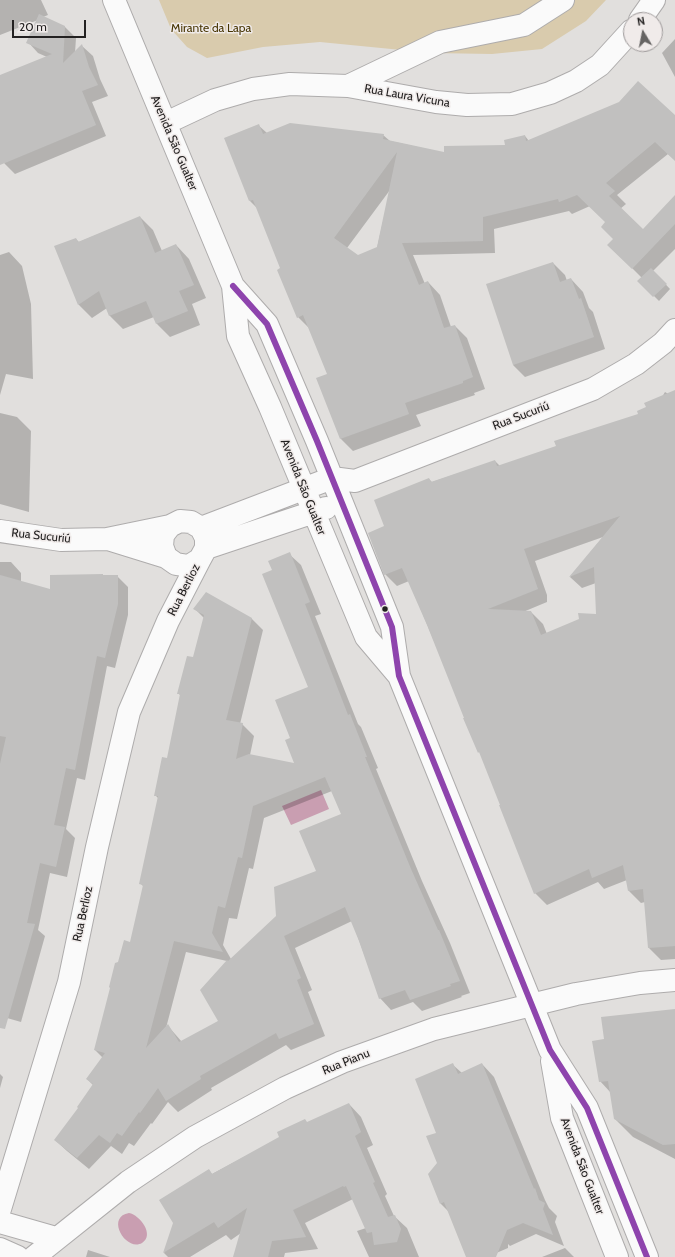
<!DOCTYPE html>
<html>
<head>
<meta charset="utf-8">
<style>
  body { margin:0 }
  #map { position:relative; width:675px; height:1257px; overflow:hidden; background:#e1dfdd; font-family:Cabin,sans-serif }
  canvas { display:block }
  .north { position:absolute; left:623px; top:12px; width:40px; height:40px; box-sizing:border-box; background:#f0ebea; border:1px solid #9e9a9a; border-radius:50%; rotate:350deg; font-size:11px; font-weight:700; line-height:16px; text-align:center; color:#232121 }
  .north::after { content:''; display:block; margin:auto; width:14px; height:18px; background:#666463; clip-path:polygon(50% 0,100% 100%,50% 72%,0 100%) }
  .scale { position:absolute; left:12px; top:20px; width:74px; height:18px; box-sizing:border-box; border:2px solid #232121; border-top:0; padding-left:5px; font-size:12px; line-height:14px; white-space:nowrap; color:#232121; -webkit-text-stroke:3px #f0ebea; paint-order:stroke }
</style>
</head>
<body>
<div id="map">
<canvas width="675" height="1257"></canvas>
<div class="north">N</div>
<div class="scale">20 m</div>
</div>
<script>
const g = document.querySelector('canvas').getContext('2d');
g.lineJoin = 'round';
function fillPath(path, color) {
  g.fillStyle = color;
  g.fill(path, 'evenodd');
}
function strokePath(path, color, width, dash) {
  g.strokeStyle = color;
  g.lineWidth = width;
  g.lineCap = dash ? 'butt' : 'round';
  g.setLineDash(dash || []);
  g.stroke(path);
}
function write(font, color, halo, rows, align = 'center') {
  g.font = font + ' Cabin,sans-serif';
  g.lineWidth = 3;
  g.setLineDash([]);
  g.textBaseline = 'middle';
  g.strokeStyle = halo;
  g.fillStyle = color;
  for (const [text, x, y, turn = 0] of rows) {
    g.save();
    g.translate(x, y);
    g.rotate((+turn || 0) * Math.PI / 180);
    g.textAlign = isNaN(turn) ? turn : align;
    if (halo) g.strokeText(text, 0, 0);
    g.fillText(text, 0, 0);
    g.restore();
  }
}
fillPath(new Path2D(`
  M159 0H606L586 21 542 49 492 54 432 53 320 42 263 47 207 58 187 47 171 29Z`), '#d9cbad');
fillPath(new Path2D(`
  M321 790 329 809 291 825 282 806Z
  M129 1213C140 1215 155 1235 142 1243 126 1252 105 1217 129 1213Z`), '#c99eb1');
fillPath(new Path2D(`
  M0 0H41L48 15 43 17 65 27 76 38 75 53 82 46 93 56 100 79 108 96 92 102 106 136 15 174 4 163 0 153V77L47 57 38 53 28 42 38 20 0 35Z
  M675 39V77L662 53Z
  M675 117V160L668 154 617 195 626 204 620 209 643 230 675 197V249L653 271 670 289 659 301 639 281 642 278 609 245 614 239 606 222 590 206 572 214 569 211 494 229 495 253 413 255 425 284 428 282 440 295 451 327 455 326 467 338 485 389 474 393 475 395 416 415 421 426 353 451 341 439 328 375 310 329 298 317 282 269 257 208 250 201 258 125 267 133 383 135 390 141 445 153 506 146 525 136 529 141ZM390 190 377 248 358 256 347 248Z
  M140 217 153 230 162 251 176 245 189 259 206 298 192 304 200 325 170 337 157 324 154 317 123 329 110 316 107 308 92 318 79 305 56 247 76 239 79 242Z
  M9 252 22 266 31 304 33 379 6 374 0 395V255Z
  M553 263 565 275 567 281 571 279 583 292 589 308 593 312 605 349 525 377 513 365Z
  M665 392 675 398V959L661 960 649 948 645 902 641 903 629 891 627 880 604 889 598 882 547 905 535 893 481 754 465 719 466 718 409 581 397 586 385 574 386 527 429 479 432 482 495 461 500 466 557 447 640 415 647 407 662 397ZM603 537 570 577 582 588 596 583 597 615 547 634 543 624 531 612H523L547 602V595L535 561Z
  M0 413 17 417 31 431 29 512 0 504Z
  M289 554 301 565 321 614 315 616 358 724 361 727 378 768 376 769 422 881 450 943 470 993 461 996 462 997 422 1011 413 1002 391 1010 380 998 352 921 295 948 312 990 308 992 325 1036 291 1050 286 1045 211 1088 212 1090 178 1112 168 1102 152 1124 151 1123 134 1146 129 1143 122 1154 111 1146 89 1169 67 1151 55 1140 80 1108 93 1085 87 1079 103 1058 95 1050 119 963 131 943 144 887 140 883 159 799 155 795 168 759 181 696 178 693 194 658 204 618 195 609 251 618 263 630 240 724H242L254 736 250 755 295 764 291 738 309 687 273 571ZM332 791 342 815 317 872 277 917 231 959 223 945 229 918 237 919 249 868 253 869 264 818ZM186 952 227 961 219 1021 182 1042 168 1026 166 1028Z
  M0 562H11L21 573V582L51 591 103 575 104 576H117L128 587V615L115 668 107 666 85 780 77 778 66 829 75 838 67 877 50 873 38 930 45 936 21 1022 0 1016Z
  M675 1011V1159L633 1137 615 1119 611 1093 600 1081 605 1040Z
  M482 1064 494 1077 545 1200 549 1208 557 1216 555 1222 564 1246 536 1234 510 1246 508 1244V1248L487 1257H472L449 1212 441 1204 438 1134 453 1065 462 1073Z
  M0 1074 3 1077 0 1088Z
  M349 1104 361 1117 373 1145 367 1148 387 1194 385 1196 394 1216 407 1228 419 1257H369L357 1231 366 1228 353 1199 305 1223 318 1249 285 1253 284 1257H234L241 1233 231 1240 226 1235 190 1257H168L164 1253 174 1223 209 1170 212 1174 308 1123Z
  M565 1248 574 1257H542Z
  M88 1250 110 1257H86Z`), '#0003');
fillPath(new Path2D(`
  M39 14 65 26 63 63 82 44 89 67 98 85 82 91 96 125 0 165V75L52 54 26 43Z
  M638 81 675 115V161L655 142 606 183 615 191 609 196 643 229 675 195V224L632 269 607 245 613 239 601 227 605 222 577 195 559 202 558 199 483 217V241L402 243 419 285 428 281 444 328 455 325 473 377 463 381V383L405 403 409 414 340 439 316 378 327 374 303 315 297 318 277 270 280 268 253 200 249 201 224 138 259 124 263 134 290 123 384 134 383 139 444 152V146L505 145 504 140 525 135 526 141 619 102ZM397 152 377 247 358 255 334 238Z
  M140 216 155 253 176 244 194 285 179 291 188 311 156 324 146 301 109 316 99 291 78 305 54 246 76 238 78 242Z
  M553 262 560 282 571 278 579 299 581 298 594 337 513 365 486 284Z
  M651 268 667 284 653 297 637 281Z
  M675 390V946L648 948 643 889 628 891 623 865 592 878 589 869 534 894 499 805H500L479 752 478 753 463 718H464L427 625 402 568 384 575 368 533 384 526 374 500 429 478 431 482 495 460 497 466 556 446 554 441 638 414 637 411 646 407 644 403ZM620 516 569 577 594 567 596 614 578 613 579 619 541 635 531 611 488 609 538 589 524 549Z
  M290 552 310 602 305 604 348 715 350 714 367 757H365L411 869 438 930H439L460 981 450 984 451 986 410 1000 405 990 379 999 359 941 345 907 284 936 301 978 297 980 314 1024 279 1039 276 1033 200 1076 201 1079 166 1101 158 1088 140 1113 139 1112 122 1136 117 1133 110 1143 99 1135 77 1158 54 1140 78 1108 77 1107 93 1084 86 1079 105 1053 94 1050 110 988 109 987 115 963 118 962 124 940 130 942 143 885 139 884 158 796H154L162 757 167 758 180 694H177L187 656 193 657 204 615 193 609 206 592 252 618 226 720 243 723 236 759 249 754 294 763 285 740 290 738 275 700 308 687 262 574 272 570 268 561ZM325 777 341 814 299 831 316 871 274 887 276 916 228 961 227 960 200 990 218 1021 179 1042 168 1024 146 1048 174 941 223 952 212 933 218 906 225 908 238 857 242 858 253 806Z
  M103 574V575H118V604L105 658 97 656 75 770 66 768 54 825 65 827 56 867 40 863 27 923 35 924 5 1029 0 1028V764L6 737 0 736V575L50 589V575Z
  M675 1009V1144L663 1145 614 1119 608 1081 599 1082 592 1041 604 1039 601 1017Z
  M453 1063 458 1074 482 1063 534 1189 535 1188 539 1200 545 1203 543 1209 553 1235 523 1223 507 1230 496 1257H466L444 1202 440 1204 428 1174 437 1163 426 1136 436 1133 415 1079Z
  M349 1103 361 1132 355 1136 375 1182 373 1183 388 1217 395 1215 401 1229 397 1242 374 1245 372 1232 367 1233 346 1186 344 1187 343 1186 293 1210 306 1237 272 1241 268 1257H233L247 1208 218 1228 214 1222 163 1253 173 1223 159 1200 209 1169 212 1174 279 1137 277 1132 305 1119 307 1122Z`), '#c1c0bf');
const minor = new Path2D(`
  M114 0 233 286 238 336 270 407 366 637 399 676
  M640 20 654 0
  M348 86 440 42 524 25 563 0
  M166 123 215 100 253 89 290 84 348 86 436 102 467 105 512 104 550 93 576 81 600 65 631 31
  M233 286 267 324 317 441 392 627 399 676 550 1050 587 1108 647 1257
  M201 528 332 478 355 481 593 389 636 364 663 343 675 330
  M0 531 61 540 107 539 170 526 180 521 191 522 201 528 206 538V548L200 559 189 566 176 564 166 557 162 546 163 535 170 526
  M108 539 166 557
  M206 548 326 508
  M552 1061 562 1118 617 1257
  M0 1209 69 982 97 847 129 712 168 621 200 559
  M0 1222 56 1238
  M0 1249 18 1257
  M34 1257 128 1182 195 1137 285 1088 342 1062 434 1029 576 994 640 983 675 980`);
strokePath(minor, '#aeacac', 24);
strokePath(minor, '#fafafa', 22);
strokePath(new Path2D(`
  M233 286 267 324 317 441 392 627 399 676 550 1050 587 1108 647 1257`), '#8e44ad', 6);
for (const [x, y, r, color] of [
  [385,609,3.5,"#232121"]
]) {
  const dot = new Path2D();
  dot.arc(x, y, r, 0, 2 * Math.PI);
  g.fillStyle = color;
  g.fill(dot);
  strokePath(dot, '#f0ebea', 1.5);
}
write('12px', '#473502', '#f0ebea', [
  ["Mirante da Lapa",211,28]
]);
write('12px', '#232121', '#f0ebea', [
  ["Rua Laura Vicuna",407,96,10],
  ["Avenida São Gualter",174,143,67],
  ["Rua Sucuriú",521,416,-21],
  ["Avenida São Gualter",303,487,68],
  ["Rua Sucuriú",41,536,6],
  ["Rua Berlioz",184,590,-63],
  ["Rua Berlioz",83,914,-78],
  ["Rua Pianu",346,1062,-22],
  ["Avenida São Gualter",582,1166,69]
]);
</script>
</body>
</html>
